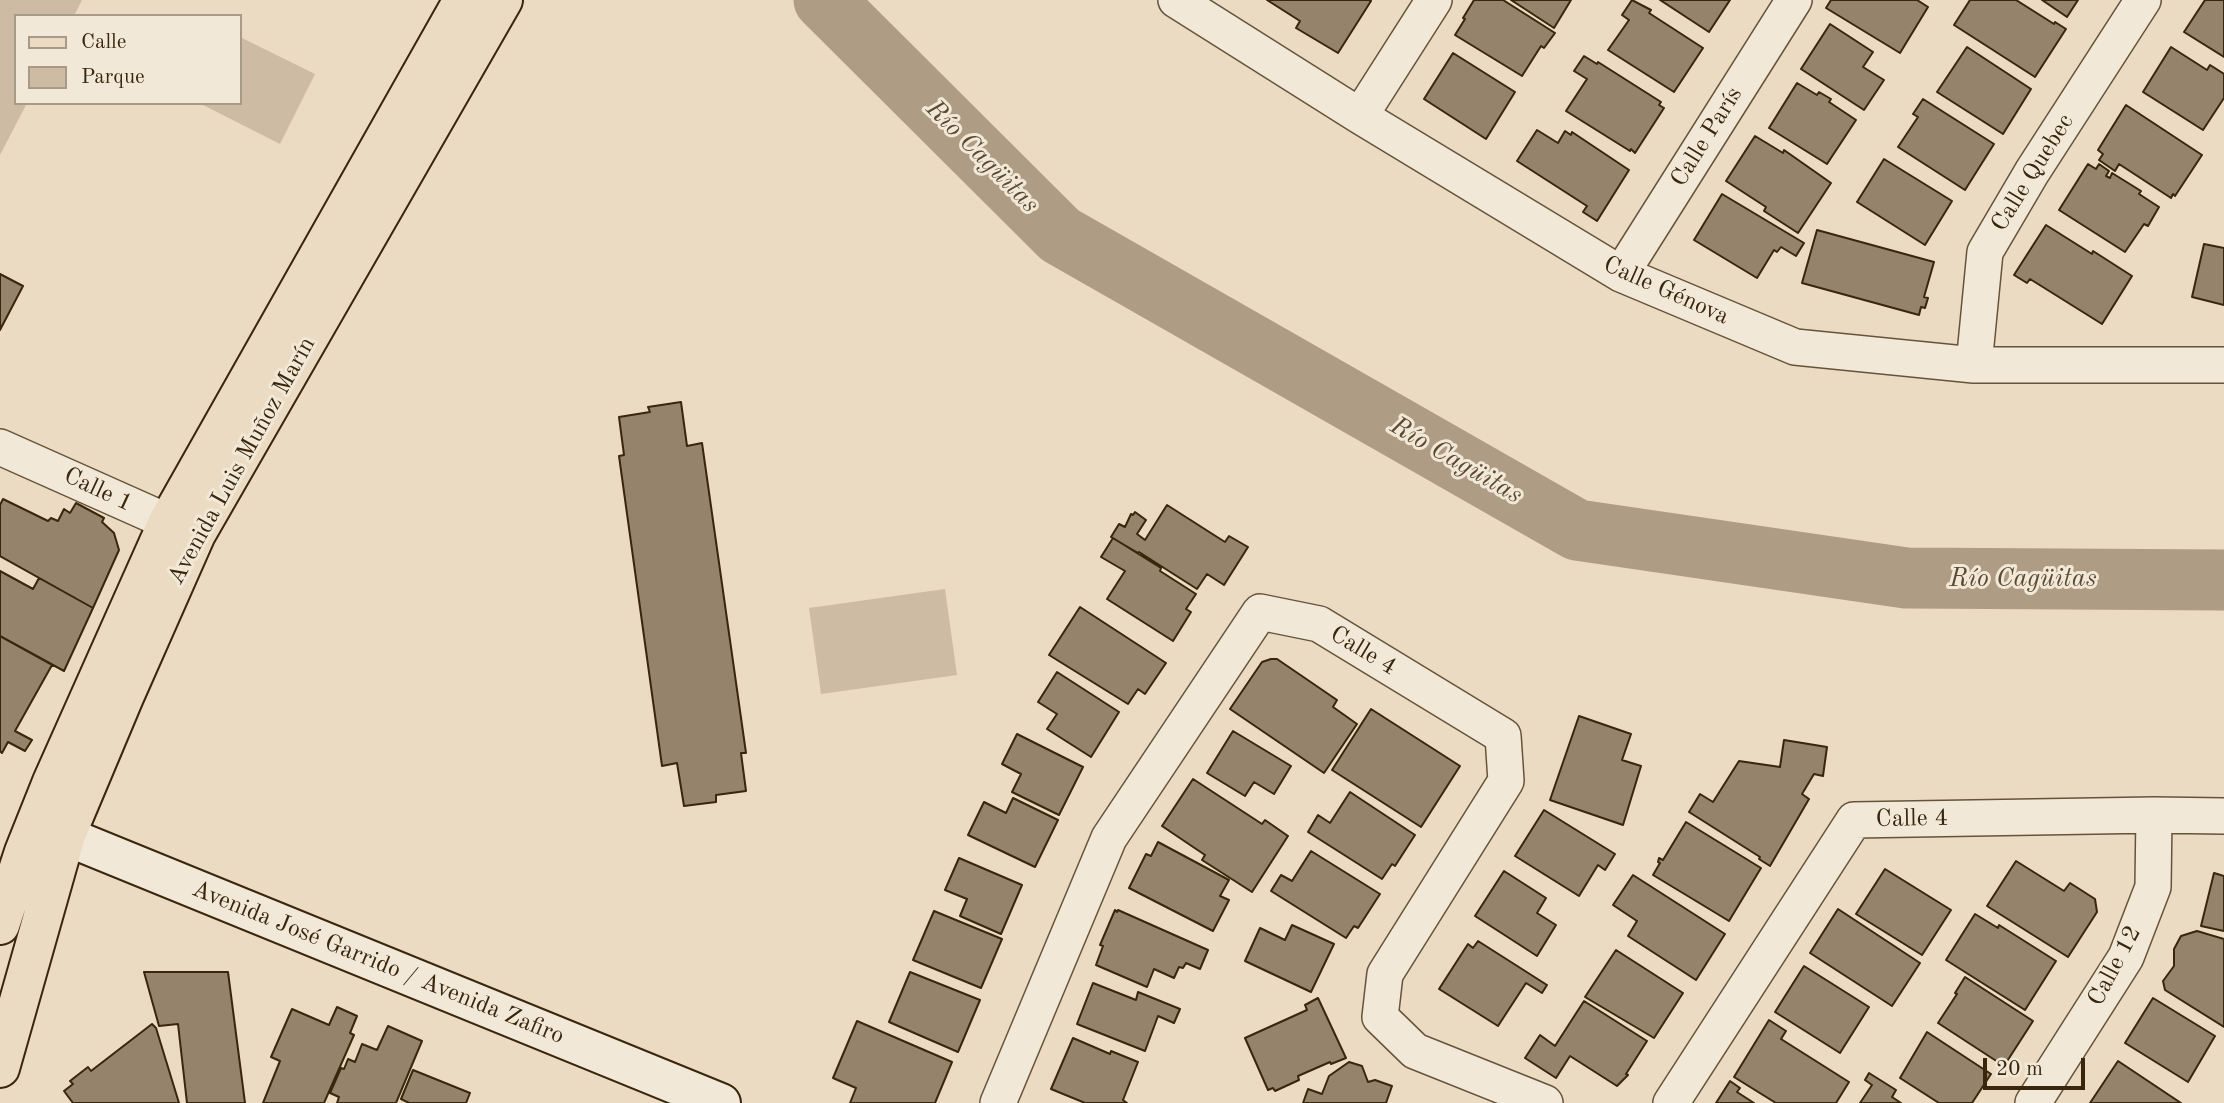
<!DOCTYPE html>
<html>
<head>
<meta charset="utf-8">
<style>
  body { margin:0 }
  #map { position:relative; width:2224px; height:1103px; overflow:hidden; background:#ebdbc2; font-family:"Old Standard TT",serif }
  canvas { display:block }
  .legend { position:absolute; left:14px; top:14px; width:228px; height:91px; box-sizing:border-box; background:#f2e8d7; border:2px solid #a89a86; margin:0; padding:9px 12px; list-style:none; font-size:21px; color:#38260d }
  .legend li { display:flex; align-items:center; gap:14px; height:35px }
  .legend b { width:35px; border:2px solid #a89a86 }
  .scale { position:absolute; left:1983px; top:1058px; width:102px; height:32px; box-sizing:border-box; border:4px solid #38260d; border-top:0; padding-left:9px; font-size:21px; line-height:24px; white-space:nowrap; color:#38260d; -webkit-text-stroke:5px #f2e8d7; paint-order:stroke }
</style>
</head>
<body>
<div id="map">
<canvas width="2224" height="1103"></canvas>
<ul class="legend">
<li><b style="height:9px;background:#ebdbc2"></b>Calle</li>
<li><b style="height:19px;background:#cdbca3"></b>Parque</li>
</ul>
<div class="scale">20 m</div>
</div>
<script>
const g = document.querySelector('canvas').getContext('2d');
g.lineJoin = 'round';
function fillPath(path, color) {
  g.fillStyle = color;
  g.fill(path, 'evenodd');
}
function strokePath(path, color, width, dash) {
  g.strokeStyle = color;
  g.lineWidth = width;
  g.lineCap = dash ? 'butt' : 'round';
  g.setLineDash(dash || []);
  g.stroke(path);
}
function write(font, color, halo, rows, align = 'center') {
  g.font = font + ' "Old Standard TT",serif';
  g.lineWidth = 6;
  g.setLineDash([]);
  g.textBaseline = 'middle';
  g.strokeStyle = halo;
  g.fillStyle = color;
  for (const [text, x, y, turn = 0] of rows) {
    g.save();
    g.translate(x, y);
    g.rotate((+turn || 0) * Math.PI / 180);
    g.textAlign = isNaN(turn) ? turn : align;
    if (halo) g.strokeText(text, 0, 0);
    g.fillText(text, 0, 0);
    g.restore();
  }
}
fillPath(new Path2D(`
  M0 0H82L74 16H16V103H27L0 155Z
  M240 37 315 74 280 144 199 103H240Z
  M945 589 957 675 821 694 809 608Z`), '#cdbca3');
strokePath(new Path2D(`
  M824 0 1060 235 1577 530 1906 578 2224 580`), '#ae9d84', 61);
const building = new Path2D(`
  M1267 0H1369L1371 1 1338 53 1296 28 1300 21Z
  M1474 0H1503L1555 33 1544 48 1541 46 1522 76 1455 35 1465 19 1463 18Z
  M1511 0H1571L1554 28Z
  M1632 0 1651 10 1649 13 1703 48 1674 92 1608 50 1629 20 1622 15Z
  M1660 0H1730L1709 32Z
  M1831 0H1917L1928 7 1900 53 1826 8Z
  M1970 0H2016L2054 24 2055 22 2066 29 2035 77 1954 25Z
  M2042 0H2078L2067 17Z
  M2205 0H2224V57L2184 32Z
  M1830 24 1873 52 1863 67 1884 80 1864 110 1801 69Z
  M1967 47 2031 89 2003 134 1937 92Z
  M2171 47 2207 70 2210 65 2224 74V98L2203 130 2143 92Z
  M1453 53 1515 92 1486 139 1424 99Z
  M1584 56 1597 64 1598 62 1661 102 1659 105 1664 108 1635 153 1631 149 1630 151 1566 111 1587 79 1574 71Z
  M1797 83 1817 95 1819 92 1831 99 1829 102 1856 120 1827 164 1769 128Z
  M1923 99 1994 144 1965 190 1898 147 1918 117 1913 114Z
  M2126 105 2202 155 2175 196 2173 194 2171 198 2119 164 2115 171 2099 160 2103 154 2098 150Z
  M1537 130 1558 143 1565 131 1571 135 1572 132 1629 170 1597 221 1583 212 1587 206 1517 161Z
  M1755 136 1783 153 1784 150 1831 183 1798 233 1764 211 1766 207 1726 181Z
  M1884 159 1952 201 1925 245 1857 202Z
  M2088 164 2096 169 2099 164 2109 171 2106 176 2110 178 2112 173 2141 191 2139 194 2159 207 2148 226 2144 224 2125 252 2059 210Z
  M1722 194 1804 243 1796 256 1781 247 1777 252 1774 250 1757 278 1694 240Z
  M2046 225 2092 254 2093 251 2132 276 2102 324 2030 279 2027 283 2014 275Z
  M1817 230 1934 262 1924 297 1928 298 1925 308 1921 307 1919 315 1802 283Z
  M2204 244 2224 248V305L2192 297Z
  M0 274 23 286 0 330Z
  M681 402 687 446 702 443 746 753H741L746 791 716 795V802L684 806 677 763 662 766 619 456 624 455 619 417 650 412 648 407Z
  M3 499 48 521 51 518 58 521 64 509 70 513 76 503 104 518 102 522 114 533 119 550 93 608 0 556V505Z
  M1167 505 1225 542 1229 536 1248 547 1224 585 1207 574 1197 589 1139 552 1138 553 1111 537 1119 524 1125 527 1131 514 1133 515 1135 512 1146 520 1137 534 1145 540Z
  M1113 538 1161 568 1160 571 1196 594 1186 609 1191 612 1173 641 1107 599 1125 571 1101 557Z
  M0 571 33 589 39 578 93 608 64 671 0 636Z
  M1080 607 1166 663 1145 694 1138 689 1128 704 1049 655Z
  M0 636 52 665 15 731 32 740 25 751 8 742 2 753 0 751Z
  M1271 659H1277L1337 700 1333 707 1357 724 1324 773 1230 709 1262 662Z
  M1057 672 1119 712 1091 757 1047 729 1057 714 1038 702Z
  M1371 709 1460 766 1421 827 1332 770Z
  M1579 716 1631 734 1622 760 1641 766 1623 825 1550 800Z
  M1233 731 1291 766 1274 794 1254 782 1245 796 1207 773Z
  M1017 734 1083 767 1059 815 1012 792 1021 774 1002 764Z
  M1784 740 1827 747 1823 776 1814 774 1802 794 1809 799 1770 866 1759 859 1760 857 1689 812 1700 794 1713 802 1739 761 1780 767Z
  M1193 779 1262 824 1265 820 1288 836 1252 892 1202 860 1205 855 1162 826Z
  M1350 792 1415 835 1395 866 1392 864 1382 879 1308 832 1318 815 1330 823Z
  M1013 798 1058 820 1035 867 968 835 984 802 1006 813Z
  M1544 810 1615 854 1605 870 1598 865 1579 896 1515 856Z
  M1686 822 1761 868 1729 921 1653 875 1660 863 1658 862 1659 858 1663 860Z
  M1158 842 1229 880 1220 896 1229 900 1213 931 1129 888 1146 854 1151 856Z
  M1311 851 1380 894 1358 928 1354 926 1346 938 1271 891 1281 875 1292 881Z
  M959 858 1022 885 1001 934 960 916 967 899 945 890Z
  M2016 861 2064 891 2070 883 2095 899 2097 912 2068 957 1987 906Z
  M1885 869 1951 910 1922 955 1856 914Z
  M1504 871 1546 898 1537 913 1556 925 1537 956 1475 916Z
  M2214 873 2224 876V931L2201 926Z
  M1633 875 1725 934 1696 980 1628 936 1637 921 1613 905Z
  M1838 909 1920 963 1892 1006 1810 953Z
  M1115 910 1117 912 1118 910 1208 950 1200 969 1186 963 1183 968 1179 967 1174 978 1154 969 1147 987 1096 965 1103 946 1100 945Z
  M934 911 1002 939 981 988 913 960Z
  M1975 914 1998 928 1999 925 2056 961 2025 1010 1946 960Z
  M1292 925 1334 944 1311 992 1245 961 1260 928 1285 940Z
  M2197 931 2224 939V1027L2165 990 2163 981 2174 966V949L2181 936Z
  M1478 941 1547 985 1542 993 1526 983 1498 1026 1439 989 1468 944 1473 948Z
  M1616 950 1683 993 1654 1038 1585 997Z
  M1804 966 1869 1007 1840 1053 1775 1012Z
  M144 972H228L245 1103H187L178 1024 159 1026Z
  M910 972 980 1000 958 1052 889 1022Z
  M1965 977 2033 1021 2004 1066 1938 1023 1957 994 1955 993Z
  M1093 983 1136 1000 1138 992 1180 1009 1174 1023 1158 1016 1145 1051 1077 1024Z
  M1318 998 1346 1058 1331 1064 1330 1062 1298 1076 1299 1080 1275 1091 1273 1088 1268 1090 1245 1038 1307 1010 1305 1005Z
  M2153 998 2215 1036 2188 1082 2125 1043Z
  M1584 1001 1647 1041 1626 1074 1628 1075 1617 1086 1570 1056 1556 1078 1525 1058 1540 1035 1555 1046Z
  M337 1007 357 1016 350 1033 354 1035 324 1103H263L280 1061 271 1057 292 1009 329 1025Z
  M1769 1020 1786 1031 1781 1039 1849 1082 1836 1103H1776L1734 1077Z
  M857 1021 952 1062 935 1103H850L856 1088 833 1078Z
  M152 1024 156 1028 179 1103H73L64 1091 73 1084 70 1081 88 1067 91 1071Z
  M388 1026 422 1041 396 1103H337L339 1097 330 1093 341 1068 344 1069 348 1059 355 1062 362 1044 377 1050Z
  M1927 1032 1991 1074 1972 1103H1939L1900 1078Z
  M1073 1038 1110 1054 1111 1051 1138 1062 1123 1100 1127 1103H1085L1051 1089Z
  M2118 1061 2181 1103H2090Z
  M1349 1062 1362 1066 1368 1082 1375 1080 1392 1086 1386 1103H1303L1308 1089 1322 1094 1329 1076Z
  M413 1070 470 1093 466 1103H409L401 1099Z
  M1869 1073 1896 1090 1892 1097 1901 1103H1860L1872 1085 1865 1080Z
  M1730 1081 1740 1088 1737 1092 1754 1103H1716Z`);
fillPath(building, '#95846b');
strokePath(building, '#38260d', 2);
const street = new Path2D(`
  M1176 0 1360 116 1621 274 1795 347 1974 365H2224
  M1360 116 1434 0
  M1621 274 1794 0
  M1974 365 1985 252 2032 172 2143 0
  M0 447 193 533
  M998 1103 1109 838 1260 612 1319 624 1503 736 1506 781 1385 974 1380 1017 1415 1051 1545 1103
  M1671 1103 1854 820 2154 815 2224 816
  M2033 1103 2126 957 2153 887 2154 815`);
const secondary = new Path2D(`
  M36 824 721 1103`);
const primary = new Path2D(`
  M0 925 24 852 52 782 168 522 463 0
  M0 1068 66 835 124 697 196 534 503 0`);
strokePath(street, '#65533a', 38);
strokePath(secondary, '#38260d', 42);
strokePath(primary, '#38260d', 42);
strokePath(street, '#f2e8d7', 35);
strokePath(secondary, '#f2e8d7', 38);
strokePath(primary, '#ebdbc2', 38);
write('24px', '#38260d', '#f2e8d7', [
  ["Calle París",1707,137,-58],
  ["Calle Quebec",2033,173,-58],
  ["Calle Génova",1666,291,24],
  ["Avenida Luis Muñoz Marín",242,461,-61],
  ["Calle 1",98,490,25],
  ["Calle 4",1363,651,31],
  ["Calle 4",1912,819,-1],
  ["Avenida José Garrido / Avenida Zafiro",378,963,22],
  ["Calle 12",2115,966,-62]
]);
write('italic 26px', '#5b4a31', '#f2e8d7', [
  ["Río Cagüitas",982,157,45],
  ["Río Cagüitas",1456,461,30],
  ["Río Cagüitas",2023,579]
]);
</script>
</body>
</html>
